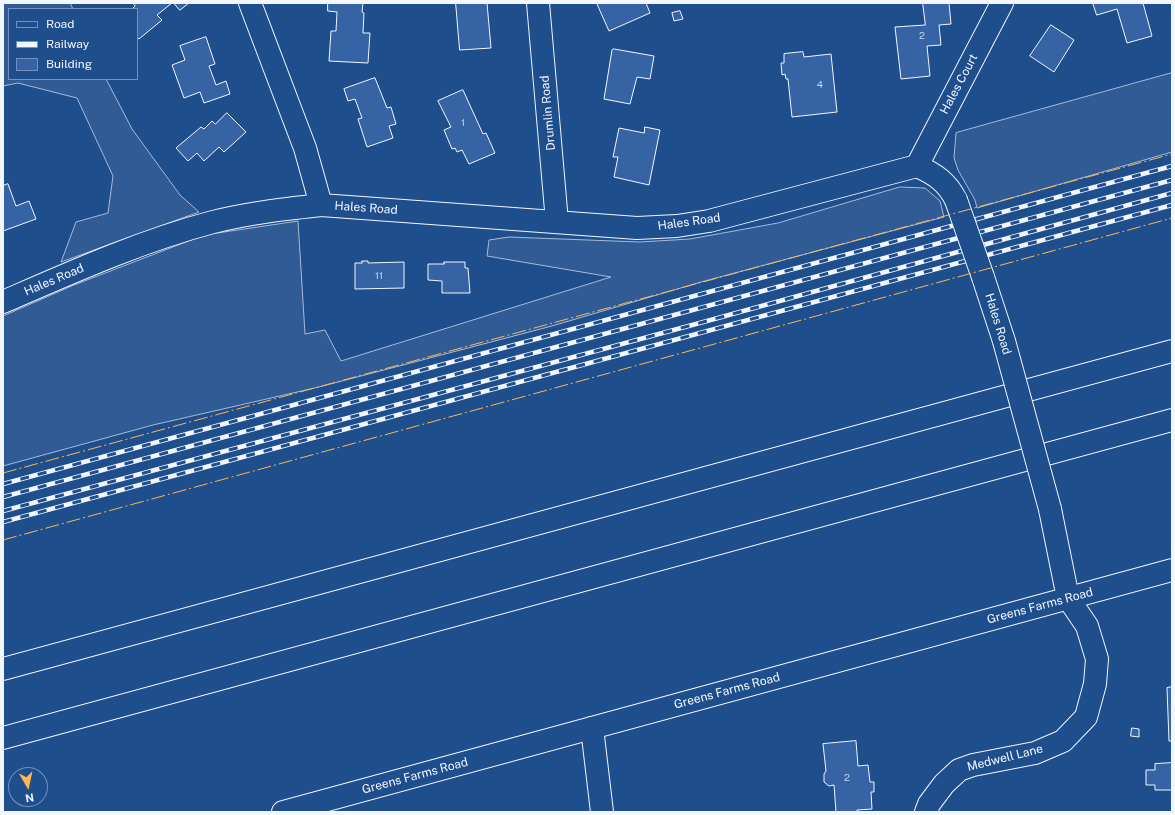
<!DOCTYPE html>
<html>
<head>
<meta charset="utf-8">
<style>
  body { margin:0 }
  #map { position:relative; width:1175px; height:815px; overflow:hidden; background:#1f4e8c; font-family:"Public Sans",sans-serif }
  canvas { display:block }
  .frame { position:absolute; inset:0; border:4px solid #f2f6ff; pointer-events:none }
  .legend { position:absolute; left:8px; top:8px; width:130px; height:72px; box-sizing:border-box; background:#1f4e8c; border:1px solid #7391ba; margin:0; padding:5px 7px; list-style:none; font-size:12px; color:#f2f6ff }
  .legend li { display:flex; align-items:center; gap:8px; height:20px }
  .legend b { width:20px; border:1px solid #7391ba }
  .north { position:absolute; left:8px; top:767px; width:40px; height:40px; box-sizing:border-box; background:#1f4e8c; border:1px solid #7391ba; border-radius:50%; rotate:171deg; font-size:11px; font-weight:700; line-height:16px; text-align:center; color:#f2f6ff }
  .north::after { content:''; display:block; margin:auto; width:14px; height:18px; background:#ffb74d; clip-path:polygon(50% 0,100% 100%,50% 72%,0 100%) }
</style>
</head>
<body>
<div id="map">
<canvas width="1175" height="815"></canvas>
<div class="frame"></div>
<ul class="legend">
<li><b style="height:5px;background:#1f4e8c"></b>Road</li>
<li><b style="height:5px;background:#f2f6ff"></b>Railway</li>
<li><b style="height:11px;background:#3563a3"></b>Building</li>
</ul>
<div class="north">N</div>
</div>
<script>
const g = document.querySelector('canvas').getContext('2d');
g.lineJoin = 'round';
function fillPath(path, color) {
  g.fillStyle = color;
  g.fill(path, 'evenodd');
}
function strokePath(path, color, width, dash) {
  g.strokeStyle = color;
  g.lineWidth = width;
  g.lineCap = dash ? 'butt' : 'round';
  g.setLineDash(dash || []);
  g.stroke(path);
}
function write(font, color, halo, rows, align = 'center') {
  g.font = font + ' "Public Sans",sans-serif';
  g.lineWidth = 3;
  g.setLineDash([]);
  g.textBaseline = 'middle';
  g.strokeStyle = halo;
  g.fillStyle = color;
  for (const [text, x, y, turn = 0] of rows) {
    g.save();
    g.translate(x, y);
    g.rotate((+turn || 0) * Math.PI / 180);
    g.textAlign = isNaN(turn) ? turn : align;
    if (halo) g.strokeText(text, 0, 0);
    g.fillText(text, 0, 0);
    g.restore();
  }
}
const built = new Path2D(`
  M3 3H70L73 9H9V79H106L132 129 180 195 199 212 61 262 76 222 108 213 113 176 77 98 18 83 3 86Z
  M1172 73V152L977 208 975 200 958 170 954 158 956 133Z
  M900 187 925 188 940 201 944 217 701 282 552 326 319 387 153 425 3 466V316L74 285 204 235 298 221 305 334 325 330 341 361 611 277 487 256 489 240 509 237 640 242 690 239 778 223Z`);
fillPath(built, '#305b95');
strokePath(built, '#a8bbd7', 1);
const building = new Path2D(`
  M133 3H172L157 15 162 20 139 39 137 37V9H132L135 6Z
  M174 3H189L180 10Z
  M328 3H363L362 12 364 13 363 33H370L368 63 329 61 331 31H336L337 12 328 11Z
  M456 3H487L491 48 460 50Z
  M600 3H646L650 13 609 31 597 4Z
  M923 3H949L951 24 939 25 941 45 927 46 930 76 901 79 895 27 925 25Z
  M1093 3H1143L1152 36 1127 43 1117 9 1097 15Z
  M680 11 683 19 674 21 672 13Z
  M1051 25 1074 40 1054 72 1030 56Z
  M206 37 215 64 209 66 216 85 226 81 230 94 204 103 200 92 184 98 172 65 185 60 180 46Z
  M614 49 654 56 650 79 637 77 630 104 604 99 612 50Z
  M803 52 804 57 831 54 837 112 792 117 788 79H786L785 74 782 75 781 63H784V54Z
  M375 78 387 108 391 107 396 124 389 126 393 138 367 147 358 119 362 118 355 99 348 101 344 89Z
  M463 90 483 134 486 133 495 153 469 164 462 150 457 152 455 148 452 149 444 130 451 127 438 101Z
  M227 113 246 132 224 152 219 147 204 161 197 153 188 161 176 148 201 127 204 129 212 121 215 124Z
  M645 127 660 130 649 185 614 177 618 157H613L619 128 644 133Z
  M8 184 16 206 29 201 36 219 3 231V186Z
  M362 261H368V263L404 262V288L355 289V263H362Z
  M444 262H465V268H468L470 293H442V281L428 280V264H444Z
  M1172 687V741H1169L1167 688Z
  M1132 728 1139 729V737L1131 736Z
  M856 741 858 766 868 765 870 782H874V792H871L872 809 857 810V812H836L834 785 829 786 824 782V774L826 771 823 744Z
  M1172 763V790H1155V785H1146V770H1155V764Z`);
fillPath(building, '#3563a3');
strokePath(building, '#f2f6ff', 1);
const minor = new Path2D(`
  M250 3 305 148 321 205
  M538 3 557 222
  M917 166 1002 3
  M983 277 1004 341
  M3 302C72 272 141 241 213 222 248 213 285 209 321 205L637 228 677 226 709 221 917 166C935 174 947 182 956 200
  M592 728 602 812
  M926 812 929 804 944 784 959 770 973 765 1035 753 1063 741 1086 717 1095 684 1097 659 1087 626 1068 598 1050 509`);
const major = new Path2D(`
  M283 812 1172 570`);
const highway = new Path2D(`
  M3 669 1172 351
  M3 738 1172 420`);
strokePath(minor, '#f2f6ff', 24);
strokePath(major, '#f2f6ff', 24);
strokePath(highway, '#f2f6ff', 24);
strokePath(minor, '#1f4e8c', 22);
strokePath(major, '#1f4e8c', 22);
strokePath(highway, '#1f4e8c', 22);
const rail = new Path2D(`
  M3 484 1172 166
  M3 497 1172 180
  M3 511 707 321 1172 193
  M3 522 1172 205`);
strokePath(rail, '#f2f6ff', 4.5);
strokePath(rail, '#1f4e8c', 3, [9]);
const minorBridge = new Path2D(`
  M956 200 983 277
  M1004 341 1050 509`);
strokePath(minorBridge, '#f2f6ff', 24, []);
strokePath(minorBridge, '#1f4e8c', 22);
strokePath(new Path2D(`
  M3 473 1172 154
  M3 540 1172 218`), '#ffb74d', 1, [14, 3, 2, 3]);
write('10px', '#c3d1e8', null, [
  ["2",922,36],
  ["4",820,85],
  ["1",463,123],
  ["11",379,276],
  ["2",847,778]
]);
write('12px', '#f2f6ff', '#1f4e8c', [
  ["Hales Court",959,84,-62],
  ["Drumlin Road",548,113,-95],
  ["Hales Road",366,208,4],
  ["Hales Road",689,222,-8],
  ["Hales Road",54,280,-23],
  ["Hales Road",998,324,73],
  ["Greens Farms Road",1040,606,-15],
  ["Greens Farms Road",727,691,-15],
  ["Medwell Lane",1005,758,-14],
  ["Greens Farms Road",415,776,-15]
]);
</script>
</body>
</html>
